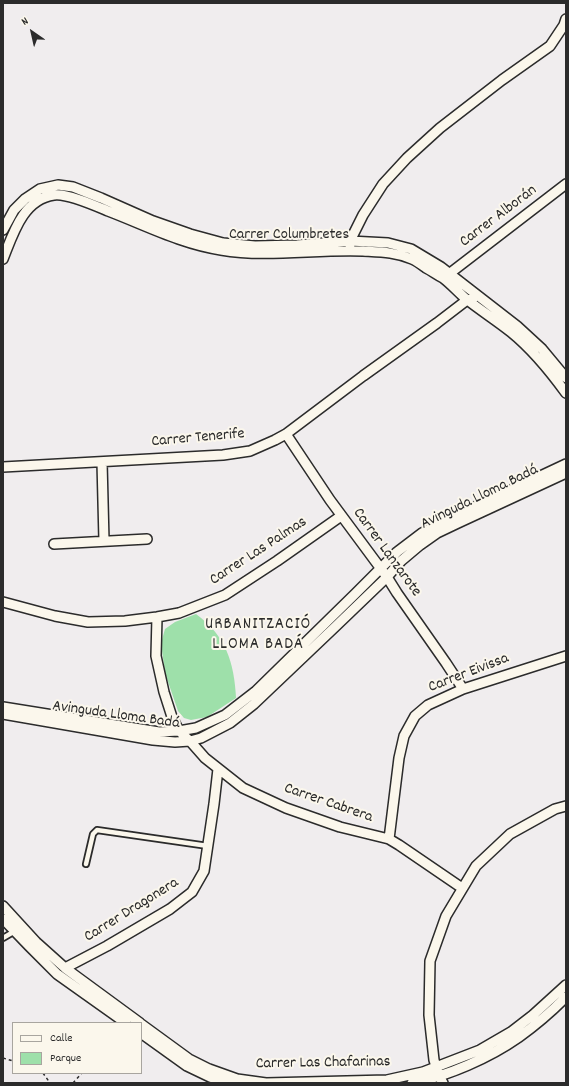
<!DOCTYPE html>
<html>
<head>
<meta charset="utf-8">
<style>
  body { margin:0 }
  #map { position:relative; width:569px; height:1086px; overflow:hidden; background:#f0edee; font-family:Dekko,sans-serif }
  canvas { display:block }
  .frame { position:absolute; inset:0; border:4px solid #2b2b2b; pointer-events:none }
  .legend { position:absolute; left:12px; top:1022px; width:130px; height:52px; box-sizing:border-box; background:#fbf7ec; border:1px solid #a8a59f; margin:0; padding:5px 7px; list-style:none; font-size:12px; color:#2b2b2b }
  .legend li { display:flex; align-items:center; gap:8px; height:20px }
  .legend b { width:20px; border:1px solid #a8a59f }
  .north { position:absolute; left:12px; top:12px; width:40px; height:40px; -webkit-text-stroke:3px #fbf7ec; paint-order:stroke; rotate:326deg; font-size:11px; font-weight:700; line-height:16px; text-align:center; color:#2b2b2b }
  .north::after { content:''; display:block; margin:auto; width:14px; height:18px; background:#2b2b2b; clip-path:polygon(50% 0,100% 100%,50% 72%,0 100%) }
</style>
</head>
<body>
<div id="map">
<canvas width="569" height="1086"></canvas>
<div class="frame"></div>
<ul class="legend">
<li><b style="height:5px;background:#fbf7ec"></b>Calle</li>
<li><b style="height:11px;background:#9ee0aa"></b>Parque</li>
</ul>
<div class="north">N</div>
</div>
<script>
const g = document.querySelector('canvas').getContext('2d');
g.lineJoin = 'round';
function fillPath(path, color) {
  g.fillStyle = color;
  g.fill(path, 'evenodd');
}
function strokePath(path, color, width, dash) {
  g.strokeStyle = color;
  g.lineWidth = width;
  g.lineCap = dash ? 'butt' : 'round';
  g.setLineDash(dash || []);
  g.stroke(path);
}
function write(font, color, halo, rows, align = 'center') {
  g.font = font + ' Dekko,sans-serif';
  g.lineWidth = 4;
  g.setLineDash([]);
  g.textBaseline = 'middle';
  g.strokeStyle = halo;
  g.fillStyle = color;
  for (const [text, x, y, turn = 0] of rows) {
    g.save();
    g.translate(x, y);
    g.rotate((+turn || 0) * Math.PI / 180);
    g.textAlign = isNaN(turn) ? turn : align;
    if (halo) g.strokeText(text, 0, 0);
    g.fillText(text, 0, 0);
    g.restore();
  }
}
fillPath(new Path2D(`
  M196 614C226 636 234 662 236 698L207 717 191 720 184 718 178 711 165 673 161 643 165 629 175 622Z`), '#9ee0aa');
const service = new Path2D(`
  M86 864 93 834 97 830 208 846
  M3 938 15 931`);
const minor = new Path2D(`
  M3 230 14 210 25 199 40 189 58 185 73 187 101 198 153 221 190 234 223 243 255 246 297 245 350 241 388 243 411 249 441 267 517 326 542 349 566 378
  M350 245V241L363 215 383 184 407 158 440 128 502 80 550 46 564 25 566 19
  M3 259C13 234 23 199 54 195 67 193 96 206 108 211 145 225 181 244 221 250 267 258 316 249 363 251 381 252 395 252 412 259 417 261 422 265 426 268 432 271 437 275 443 278 451 284 458 292 465 298 480 310 496 320 511 332 532 349 550 371 566 393
  M445 277 566 184
  M286 434 330 500 387 577 397 593 446 663 463 689
  M102 462 104 541
  M3 467 223 455 250 451 275 440 286 434 363 376 437 323 467 300 473 299
  M54 544 147 539
  M3 602 55 616 88 622 125 621 157 617 179 613 225 595 277 561 341 516
  M157 617 156 656 164 692 172 717 179 731 190 741 205 758 243 788 286 808 340 827 389 839 399 845 462 888
  M3 707 159 732 179 731 196 728 225 715 256 691 355 594 397 552 422 533 449 519 566 464
  M3 714 153 740 175 742 190 741 201 738 230 723 254 704 336 626 387 577 401 561 420 545 437 533 458 523 566 473
  M389 839 399 758 404 736 415 716 428 705 463 689 566 656
  M3 906 36 942 65 968 140 1023
  M3 919 29 946 57 974 126 1023
  M65 968 107 946 170 909 192 892 204 871 214 804 218 769
  M141 1024 189 1059 209 1069 237 1079 266 1083 387 1080 423 1072 480 1050 511 1032 533 1015 566 985
  M141 1033 187 1066 210 1077 227 1083
  M412 1083C448 1076 489 1058 519 1037 536 1025 552 1011 566 997
  M443 1083 439 1076 434 1060 429 1015 430 961 446 916 476 866 510 834 555 809 566 806`);
strokePath(service, '#2b2b2b', 8);
strokePath(minor, '#2b2b2b', 12);
strokePath(new Path2D(`
  M3 1058 13 1061
  M43 1073 50 1083
  M73 1083 82 1073`), '#2b2b2b', 1.5, [3, 3]);
strokePath(service, '#fbf7ec', 4.5);
strokePath(minor, '#fbf7ec', 9);
write('16px', '#2b2b2b', '#fbf7ec', [
  ["Carrer Alborán",499,217,-37],
  ["Carrer Columbretes",289,236],
  ["Carrer Tenerife",198,439,-5],
  ["Avinguda Lloma Badá",480,498,-26],
  ["Carrer Las Palmas",259,552,-33],
  ["Carrer Lanzarote",386,553,54],
  ["Carrer Eivissa",469,674,-21],
  ["Avinguda Lloma Badá",116,716,8],
  ["Carrer Cabrera",328,804,19],
  ["Carrer Dragonera",132,911,-32],
  ["Carrer Las Chafarinas",323,1064,-1]
]);
g.letterSpacing = '1px';
write('17px', '#2b2b2b', '#fbf7ec', [
  ["URBANITZACIÓ",258,626],
  ["LLOMA BADÁ",258,646]
]);
g.letterSpacing = '0px';
</script>
</body>
</html>
